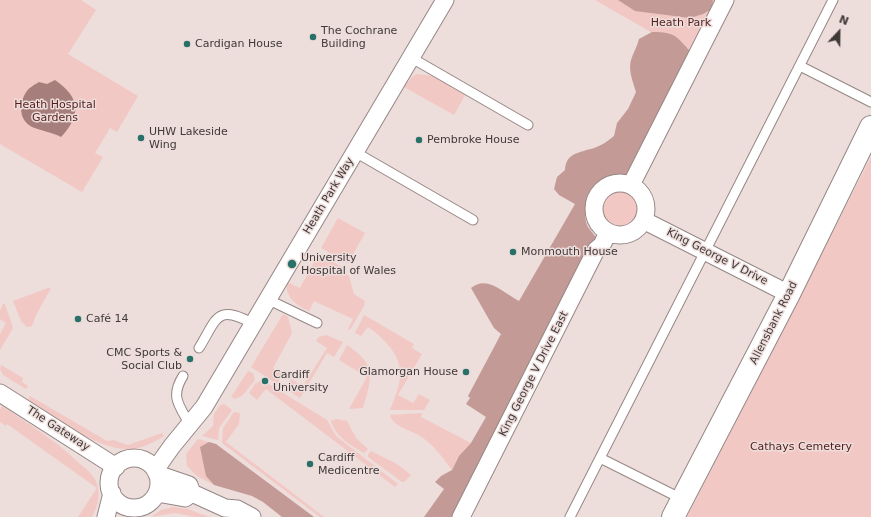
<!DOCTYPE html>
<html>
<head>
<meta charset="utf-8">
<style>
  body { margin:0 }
  #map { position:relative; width:871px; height:517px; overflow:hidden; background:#eddddb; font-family:"DejaVu Sans",sans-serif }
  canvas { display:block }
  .north { position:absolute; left:819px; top:12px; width:40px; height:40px; -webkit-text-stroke:3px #eddddb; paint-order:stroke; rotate:22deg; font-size:11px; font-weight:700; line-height:16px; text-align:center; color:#3f3938 }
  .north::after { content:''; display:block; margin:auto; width:14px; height:18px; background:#3f3938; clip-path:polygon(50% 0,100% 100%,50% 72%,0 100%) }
</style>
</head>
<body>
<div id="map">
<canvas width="871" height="517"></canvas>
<div class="north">N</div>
</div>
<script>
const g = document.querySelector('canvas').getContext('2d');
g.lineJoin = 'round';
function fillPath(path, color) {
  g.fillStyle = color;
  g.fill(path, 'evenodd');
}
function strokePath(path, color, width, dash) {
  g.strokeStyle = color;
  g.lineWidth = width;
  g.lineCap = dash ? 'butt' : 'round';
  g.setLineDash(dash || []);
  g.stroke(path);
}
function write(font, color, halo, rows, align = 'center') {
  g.font = font + ' "DejaVu Sans",sans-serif';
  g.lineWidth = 3;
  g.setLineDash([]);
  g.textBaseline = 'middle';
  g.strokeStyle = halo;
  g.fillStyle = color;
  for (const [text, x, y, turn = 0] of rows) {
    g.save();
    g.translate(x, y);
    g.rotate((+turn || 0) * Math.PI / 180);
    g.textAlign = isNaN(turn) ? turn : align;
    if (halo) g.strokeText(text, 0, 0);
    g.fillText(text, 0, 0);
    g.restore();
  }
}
fillPath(new Path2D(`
  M0 0H81L96 10 68 54 138 96 117 132 110 128 95 153 103 157 82 192 0 144Z
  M595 0H720L691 55Z
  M417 74 433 76 465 95 454 115 404 87 412 77Z
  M871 157V517H687Z
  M599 209a21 21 0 1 1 42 0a21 21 0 1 1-42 0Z
  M338 218 365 233 348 263 321 248Z
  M319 253 345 269 344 272 349 276 354 294 365 301 364 306 350 330 348 329 353 319 314 301 309 311C297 306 284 296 287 282L300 288Z
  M48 288H51L36 315 32 326 27 327 21 321 13 301Z
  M3 304H5L13 328 0 350V334L6 323 0 319V311Z
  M283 314 288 317 292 333 273 368 283 374 277 384 251 367Z
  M364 315 414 344 412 348 422 354 398 395 413 403 419 394 430 400 424 410H390C394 399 400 387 400 374 401 355 383 337 368 327L361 336 355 333Z
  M326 335 343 342 334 357 327 353 300 398 286 389 291 379 303 386 327 348 316 341 319 337Z
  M347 345C377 365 372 377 363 408L349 409 367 377 339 360Z
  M1 365 23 378 22 382 28 386 26 389 3 375 0 369Z
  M248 371 253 373 255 380 242 396 235 399 231 397Z
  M262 380 327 420 336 436 398 484 395 487 266 389 257 400 249 393 255 384Z
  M30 396 107 441 113 440 128 445 162 433 164 436C154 442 142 449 130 449 96 450 56 418 28 400Z
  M224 404 232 410 219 428 218 440 202 436 213 426 214 414 220 405Z
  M2 406C29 424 56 441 79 463 85 468 93 474 96 481 101 493 98 506 92 517H78L97 488 7 424 6 426 0 422V410Z
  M234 412 240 413 239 424 226 442 324 517H320L222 443 223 428Z
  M422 413 421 417 471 443 459 456 452 470C443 458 433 444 420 436 411 430 393 427 390 415Z
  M336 419 347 421 356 438 368 449 364 453C351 446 335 436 331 421Z
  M198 439 216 444 209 442 206 476 214 485 197 476 187 466 186 454Z
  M371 451 397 464 411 475 404 482H402L368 457V454Z
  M173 507 188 509 209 517H196L175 513 151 517 161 510Z`), '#f2c8c4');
fillPath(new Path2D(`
  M618 0H713L712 9 703 14 690 18 635 11Z
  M652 32C677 32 676 37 692 53L627 175C606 176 587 185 586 208 585 214 585 222 588 227 591 231 595 236 598 240L455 517H424L444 489 435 482 441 476 452 470 459 456 471 443 486 417 466 404 470 398 468 396 501 334 494 328 471 288C487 274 505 294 519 301L575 204 559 195 554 189 557 177 565 170C566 149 587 153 601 145 605 143 610 139 614 136L617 123 628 109 636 92C633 82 628 70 631 60 633 53 637 47 639 39Z
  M209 442 216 444 314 517H282L263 502 252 496 214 485 206 476 200 447Z`), '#c39a96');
fillPath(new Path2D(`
  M55 80C80 97 82 115 61 137 52 132 41 131 32 127 19 120 19 105 25 94 28 88 34 85 39 82L47 84Z`), '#a67f7c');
const service = new Path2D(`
  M410 57 528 125
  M800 66 871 102
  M355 152 473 220
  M269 300 317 323
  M199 348C218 317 216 304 254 324
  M183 376C170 397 179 405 190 425
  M600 458 682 499
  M570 517 833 0`);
const minor = new Path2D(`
  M594 209a26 26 0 1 1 52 0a26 26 0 1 1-52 0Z
  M631 185 725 0
  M645 221 789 294
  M0 393 116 467
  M109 483a25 25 0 1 1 50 0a25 25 0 1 1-50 0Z
  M155 470 172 446 204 407 445 0
  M157 474 189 485 192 493 225 508 237 509 252 517
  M157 493 185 498 192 493
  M106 517 112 493
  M461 517 596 250 602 245 608 232`);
const tertiary = new Path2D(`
  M673 517 789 294 871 127`);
strokePath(service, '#958785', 11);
strokePath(minor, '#958785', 19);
strokePath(tertiary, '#958785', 24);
strokePath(service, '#fff', 9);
strokePath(minor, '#fff', 17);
strokePath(tertiary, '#fff', 22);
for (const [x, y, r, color] of [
  [313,37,4,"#287068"],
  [187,44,4,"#287068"],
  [141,138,4,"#287068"],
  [419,140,4,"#287068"],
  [513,252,4,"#287068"],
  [292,264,5,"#287068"],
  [78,319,4,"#287068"],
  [190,359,4,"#287068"],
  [466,372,4,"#287068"],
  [265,381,4,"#287068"],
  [310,464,4,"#287068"]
]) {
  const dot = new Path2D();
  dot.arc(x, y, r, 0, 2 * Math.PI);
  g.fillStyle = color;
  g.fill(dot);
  strokePath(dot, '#eddddb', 1.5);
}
write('11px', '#521d1c', '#eddddb', [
  ["Heath Park",681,23],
  ["Heath Hospital",55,105],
  ["Gardens",55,118],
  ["Cathays Cemetery",801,447]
]);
write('11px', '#3f3938', '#eddddb', [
  ["The Cochrane",321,31],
  ["Building",321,44],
  ["Cardigan House",195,44],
  ["UHW Lakeside",149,132],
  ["Wing",149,145],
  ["Pembroke House",427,140],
  ["Monmouth House",521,252],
  ["University",301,258],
  ["Hospital of Wales",301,271],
  ["Café 14",86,319],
  ["CMC Sports &",182,353,"right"],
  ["Social Club",182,366,"right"],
  ["Glamorgan House",458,372,"right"],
  ["Cardiff",273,375],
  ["University",273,388],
  ["Cardiff",318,458],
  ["Medicentre",318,471]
], 'left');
write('11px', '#3f3938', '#eddddb', [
  ["Heath Park Way",329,196,-59],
  ["King George V Drive",717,257,27],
  ["Allensbank Road",774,323,-63],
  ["King George V Drive East",534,374,-63],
  ["The Gateway",58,429,33]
]);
</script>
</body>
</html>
